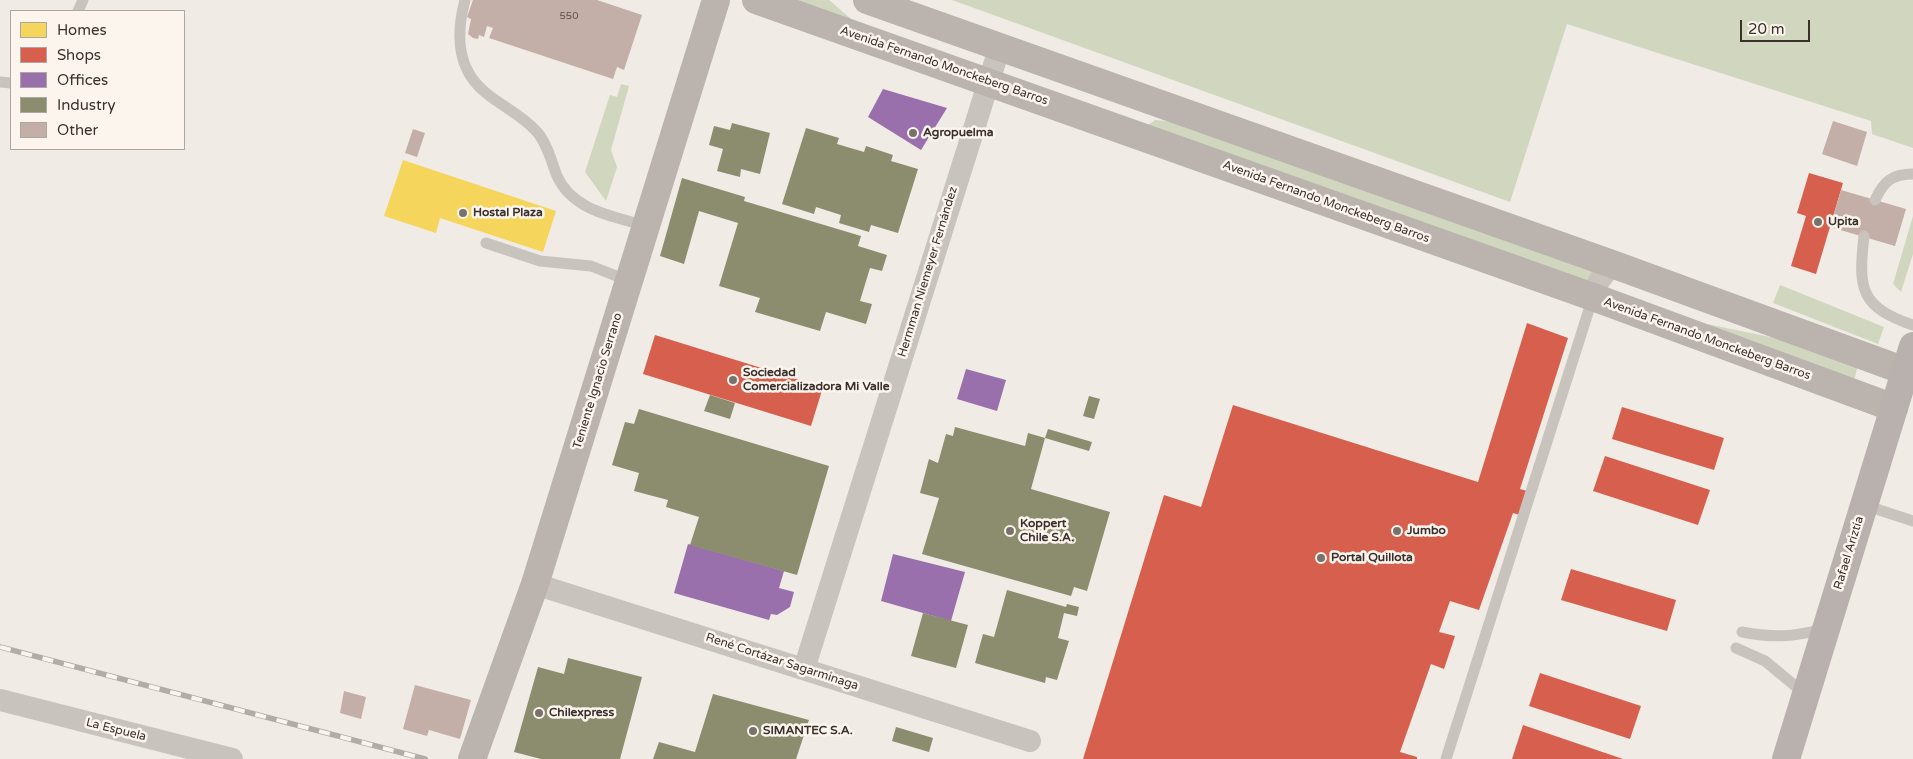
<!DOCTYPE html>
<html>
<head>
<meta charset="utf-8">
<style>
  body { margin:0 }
  #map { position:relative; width:1913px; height:759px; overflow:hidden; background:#f0ebe5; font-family:"Varela Round",sans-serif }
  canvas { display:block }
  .legend { position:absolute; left:10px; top:10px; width:175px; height:140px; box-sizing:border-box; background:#fbf5ee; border:1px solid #aea6a0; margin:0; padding:6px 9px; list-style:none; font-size:15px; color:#3b302b }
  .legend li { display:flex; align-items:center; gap:10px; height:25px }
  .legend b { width:25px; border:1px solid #aea6a0 }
  .scale { position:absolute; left:1740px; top:20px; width:70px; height:22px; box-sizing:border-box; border:2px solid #3b302b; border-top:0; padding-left:6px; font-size:15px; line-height:18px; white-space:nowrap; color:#3b302b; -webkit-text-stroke:4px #fbf5ee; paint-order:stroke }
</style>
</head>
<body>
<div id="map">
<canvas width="1913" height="759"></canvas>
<ul class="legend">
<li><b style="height:14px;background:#f6d55c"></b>Homes</li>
<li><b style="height:14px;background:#d6604d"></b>Shops</li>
<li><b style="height:14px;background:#9970ab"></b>Offices</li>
<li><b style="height:14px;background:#8c8c6e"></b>Industry</li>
<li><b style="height:14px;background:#c3afa7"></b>Other</li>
</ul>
<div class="scale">20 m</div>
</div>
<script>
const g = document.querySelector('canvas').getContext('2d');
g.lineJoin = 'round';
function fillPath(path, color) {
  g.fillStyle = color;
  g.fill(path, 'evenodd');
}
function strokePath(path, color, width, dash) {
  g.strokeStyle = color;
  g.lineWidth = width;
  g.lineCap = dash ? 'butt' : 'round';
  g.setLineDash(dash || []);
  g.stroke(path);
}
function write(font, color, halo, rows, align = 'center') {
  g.font = font + ' "Varela Round",sans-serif';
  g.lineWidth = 5;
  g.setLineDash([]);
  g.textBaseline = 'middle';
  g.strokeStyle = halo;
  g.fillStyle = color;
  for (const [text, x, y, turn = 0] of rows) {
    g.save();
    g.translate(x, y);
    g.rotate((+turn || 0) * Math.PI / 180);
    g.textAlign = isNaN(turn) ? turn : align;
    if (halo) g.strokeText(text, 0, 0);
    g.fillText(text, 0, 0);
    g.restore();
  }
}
fillPath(new Path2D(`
  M791 0H829L856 23Z
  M952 0H1913V148L1872 134 1871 121 1567 24 1510 202Z
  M621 84 629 86 611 150 617 167 606 201 585 172 610 95 617 97Z
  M1155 120 1177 122 1593 270 1587 284 1148 125Z
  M1913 216V254L1901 292 1893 284Z
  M1780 285 1884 327 1878 344 1773 303Z
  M1697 322 1775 338 1858 366 1854 380Z`), '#d1d6bf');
fillPath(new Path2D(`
  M403 160 556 211 543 252 440 218 436 233 384 216Z`), '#f6d55c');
fillPath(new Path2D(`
  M1809 173 1843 183 1816 274 1791 266 1806 216 1797 213Z
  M1527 323 1568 338 1520 489 1527 491 1520 515 1513 513 1479 610 1450 601 1439 632 1455 636 1444 669 1431 664 1400 752 1417 757V759H1083L1164 495 1201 507 1233 405 1478 482Z
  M655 335 823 387 811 426 643 374Z
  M1622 407 1724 438 1714 470 1612 439Z
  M1605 456 1710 490 1698 525 1593 491Z
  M1571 569 1676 600 1667 631 1561 600Z
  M1540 673 1641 706 1630 739 1529 706Z
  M1523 725 1623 759H1512Z`), '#d6604d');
fillPath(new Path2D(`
  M883 89 947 108 921 150 868 117Z
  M966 369 1006 380 997 411 957 399Z
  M688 544 784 571 779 588 794 592 790 607 777 615 771 614 769 620 674 593Z
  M893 554 965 572 951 621 881 601Z`), '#9970ab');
fillPath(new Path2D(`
  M732 123 770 133 760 174 741 169 740 177 717 171 723 149 709 145 714 126 730 130Z
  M806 128 839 138 837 144 864 152 866 146 893 155 891 161 918 169 898 233 871 225 869 232 839 223 841 215 816 207 814 214 782 204Z
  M682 178 745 197 744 201 861 236 858 246 887 255 882 271 870 268 860 301 872 304 866 324 826 312 820 331 755 312 760 298 719 286 738 223 699 211 684 264 660 256Z
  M710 395 735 403 730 419 704 411Z
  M1089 396 1100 399 1094 419 1083 416Z
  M639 409 829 466 797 575 690 545 699 517 666 507 668 500 634 491 639 473 612 465 625 422 634 424Z
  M955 427 1025 446 1028 433 1045 438 1031 489 1110 512 1087 591 1074 587 1071 596 922 554 939 498 920 493 929 459 938 463 946 434 953 436Z
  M1048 429 1092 442 1089 451 1045 438Z
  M1007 590 1066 607 1067 604 1079 607 1077 616 1064 613 1058 638 1069 641 1057 680 1046 677 1045 683 975 663 983 634 994 637Z
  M923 613 968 625 956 668 911 656Z
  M568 658 642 677 620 759H541L514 752 538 667 564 674Z
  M713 694 809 720 796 759H653L659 742 695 752Z
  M896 727 933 738 929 752 892 741Z`), '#8c8c6e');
fillPath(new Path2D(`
  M473 0H597L642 15 624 70 617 67 613 79 489 38 493 28 487 26 484 37 479 35 478 39 473 38 468 34 471 19 467 17Z
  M1833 121 1867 132 1857 166 1822 154Z
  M413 129 425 133 417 157 405 153Z
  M1841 190 1906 209 1895 246 1830 227Z
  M415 685 471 700 460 739 429 730 427 736 403 729Z
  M344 691 366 697 361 719 340 713Z`), '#c3afa7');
strokePath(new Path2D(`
  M465 0C456 34 456 69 486 93 503 107 522 115 537 132 547 143 552 163 557 176 573 211 613 216 646 226
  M78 11 83 0
  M0 82 11 83
  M1875 200C1884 181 1892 174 1913 174
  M1864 236C1858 289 1860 307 1913 325
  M486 243 540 261 591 266 629 281
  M1864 505 1913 521
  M1742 632C1774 638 1793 637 1824 629
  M1736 648 1765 661 1805 694
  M1446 759 1593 297`), '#c9c3be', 11);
strokePath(new Path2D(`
  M1593 297 1599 281 1612 264
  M535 584 1030 741
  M804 669 1000 46
  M0 700 232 759`), '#c9c3be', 22);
strokePath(new Path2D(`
  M756 0 1593 297 1894 408
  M867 0 1612 264 1905 371
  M472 759 535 584 716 0`), '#bab3ae', 28);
strokePath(new Path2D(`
  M1786 759 1913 346`), '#b8b1ad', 28);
const rail = new Path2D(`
  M0 647 425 759`);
strokePath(rail, '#b1aca8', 5.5);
strokePath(rail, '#fbf5ee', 4, [11]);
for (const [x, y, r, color] of [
  [913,133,5,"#7a716c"],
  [463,213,5,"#7a716c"],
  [1818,222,5,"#7a716c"],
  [733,380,5,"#7a716c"],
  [1010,531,5,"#7a716c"],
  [1397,531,5,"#7a716c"],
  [1321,558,5,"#7a716c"],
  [539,713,5,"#7a716c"],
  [753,731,5,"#7a716c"]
]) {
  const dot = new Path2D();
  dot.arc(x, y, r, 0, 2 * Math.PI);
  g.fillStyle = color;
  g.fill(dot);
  strokePath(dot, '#fbf5ee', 2);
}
write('10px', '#5d504a', null, [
  ["550",569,16]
]);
write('12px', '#3b302b', '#fbf5ee', [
  ["Avenida Fernando Monckeberg Barros",944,66,19],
  ["Avenida Fernando Monckeberg Barros",1326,202,20],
  ["Hermman Niemeyer Fernández",928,272,-73],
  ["Avenida Fernando Monckeberg Barros",1707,339,20],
  ["Teniente Ignacio Serrano",598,381,-73],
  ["Rafael Ariztía",1849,553,-73],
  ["René Cortázar Sagarminaga",782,662,18],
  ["La Espuela",116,730,14]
]);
write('bold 12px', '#3b302b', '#fbf5ee', [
  ["Agropuelma",923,133],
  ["Hostal Plaza",473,213],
  ["Upita",1828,222],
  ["Sociedad",743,373],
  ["Comercializadora Mi Valle",743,387],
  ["Koppert",1020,524],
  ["Chile S.A.",1020,538],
  ["Jumbo",1407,531],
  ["Portal Quillota",1331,558],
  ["Chilexpress",549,713],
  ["SIMANTEC S.A.",763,731]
], 'left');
</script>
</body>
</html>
